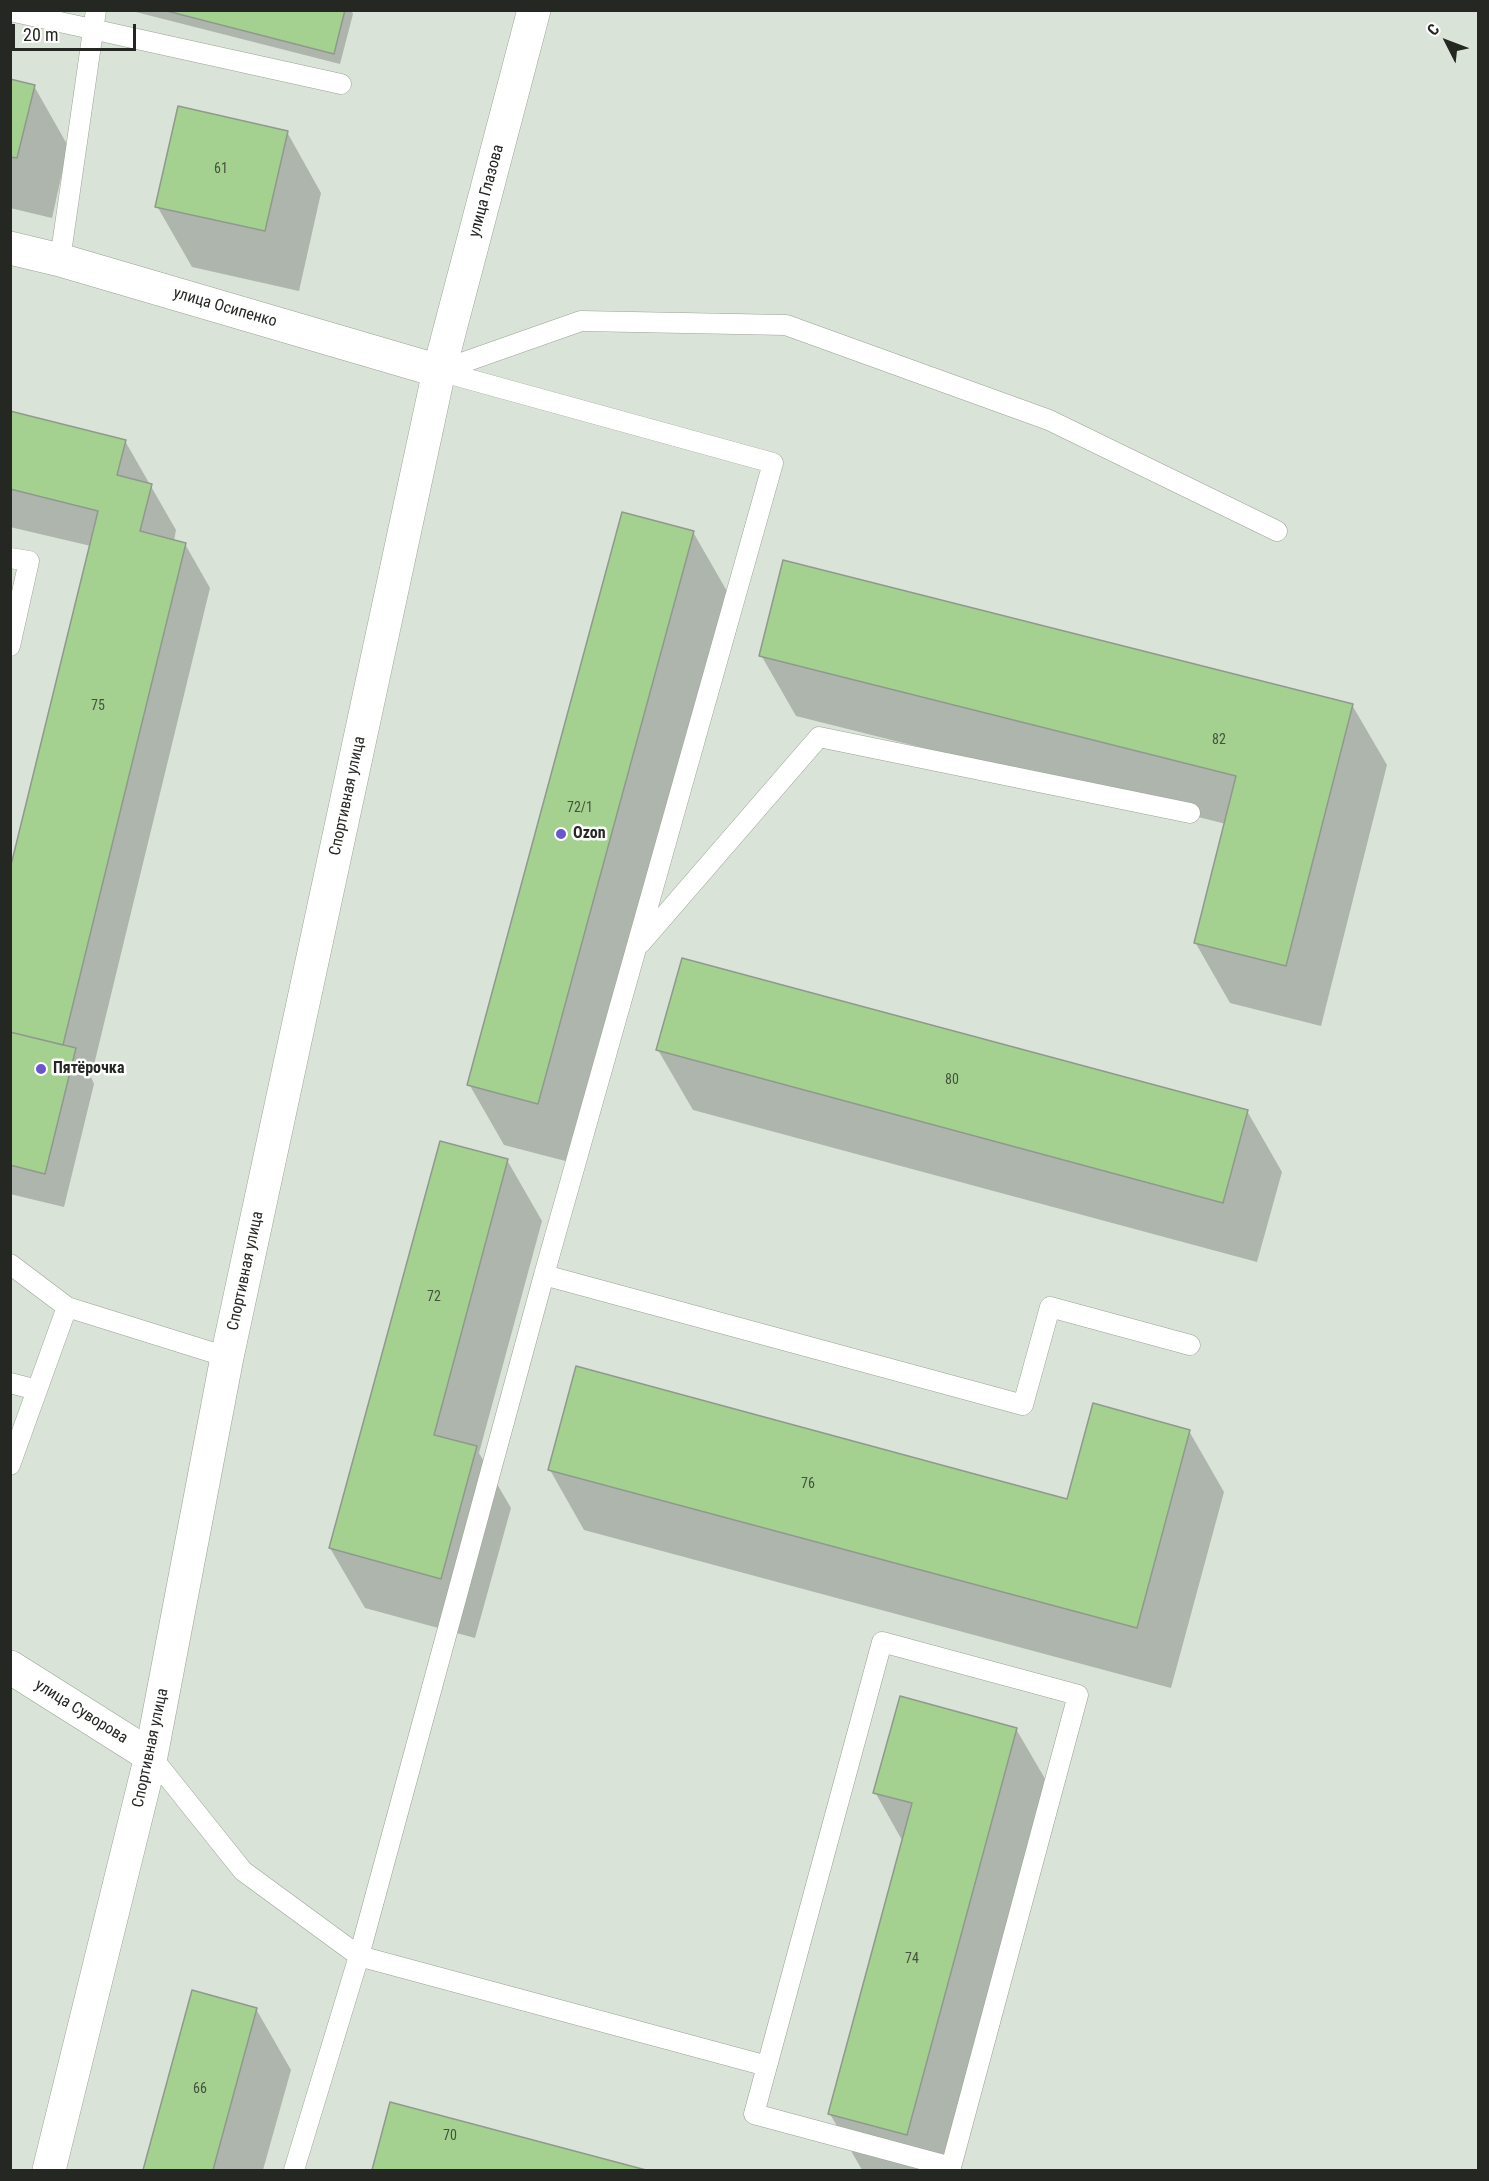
<!DOCTYPE html>
<html>
<head>
<meta charset="utf-8">
<style>
  body { margin:0 }
  #map { position:relative; width:1489px; height:2181px; overflow:hidden; background:#dae3d7; font-family:"Roboto Condensed",sans-serif }
  canvas { display:block }
  .frame { position:absolute; inset:0; border:12px solid #242722; pointer-events:none }
  .north { position:absolute; left:1417px; top:12px; width:60px; height:60px; -webkit-text-stroke:4px #fff; paint-order:stroke; rotate:312deg; font-size:16px; font-weight:700; line-height:24px; text-align:center; color:#242722 }
  .north::after { content:''; display:block; margin:auto; width:21px; height:27px; background:#242722; clip-path:polygon(50% 0,100% 100%,50% 72%,0 100%) }
  .scale { position:absolute; left:12px; top:24px; width:124px; height:27px; box-sizing:border-box; border:3px solid #242722; border-top:0; padding-left:8px; font-size:18px; line-height:21px; white-space:nowrap; color:#242722; -webkit-text-stroke:4px #fff; paint-order:stroke }
</style>
</head>
<body>
<div id="map">
<canvas width="1489" height="2181"></canvas>
<div class="frame"></div>
<div class="north">С</div>
<div class="scale">20 m</div>
</div>
<script>
const g = document.querySelector('canvas').getContext('2d');
g.lineJoin = 'round';
function fillPath(path, color) {
  g.fillStyle = color;
  g.fill(path, 'evenodd');
}
function strokePath(path, color, width, dash) {
  g.strokeStyle = color;
  g.lineWidth = width;
  g.lineCap = dash ? 'butt' : 'round';
  g.setLineDash(dash || []);
  g.stroke(path);
}
function write(font, color, halo, rows, align = 'center') {
  g.font = font + ' "Roboto Condensed",sans-serif';
  g.lineWidth = 5;
  g.setLineDash([]);
  g.textBaseline = 'middle';
  g.strokeStyle = halo;
  g.fillStyle = color;
  for (const [text, x, y, turn = 0] of rows) {
    g.save();
    g.translate(x, y);
    g.rotate((+turn || 0) * Math.PI / 180);
    g.textAlign = isNaN(turn) ? turn : align;
    if (halo) g.strokeText(text, 0, 0);
    g.fillText(text, 0, 0);
    g.restore();
  }
}
fillPath(new Path2D(`
  M128 10H351L353 14 340 64Z
  M10 81 34 86 68 146 52 218 10 208Z
  M287 132 321 193 299 291 192 267 157 206Z
  M10 413 125 441 176 530 174 541 185 544 210 588 91 1077 94 1084 64 1207 10 1194V875L91 546 10 527Z
  M693 532 728 593 573 1163 504 1145 469 1084Z
  M761 655 1352 705 1387 765 1321 1026 1230 1003 1195 942 1226 824 796 716Z
  M658 1050 1247 1111 1282 1172 1257 1262 693 1110Z
  M507 1160 542 1221 479 1453 511 1508 475 1638 365 1608 330 1548Z
  M1189 1431 1224 1492 1171 1688 584 1530 550 1470 1068 1501Z
  M1016 1729 1051 1789 948 2170H862L830 2114 903 1842 875 1792Z
  M193 1992 256 2009 291 2070 263 2170H144Z
  M391 2103 640 2170H373Z`), '#0003');
const building = new Path2D(`
  M163 10H345L334 54Z
  M10 79 35 85 17 158 10 157Z
  M178 106 288 131 265 231 155 207Z
  M10 411 126 440 117 475 152 484 140 531 186 543 63 1045 10 1032V869L98 511 10 489Z
  M622 512 694 531 538 1104 467 1085Z
  M783 560 1353 704 1286 966 1194 943 1236 776 759 656Z
  M682 958 1248 1110 1223 1203 656 1050Z
  M10 1032 76 1048 45 1174 10 1165Z
  M440 1141 508 1159 434 1435 477 1446 441 1579 329 1548Z
  M576 1366 1067 1499 1093 1403 1190 1430 1137 1628 548 1470Z
  M900 1696 1017 1728 907 2135 828 2114 912 1803 873 1793Z
  M192 1990 257 2008 213 2170H143Z
  M390 2102 646 2170H372Z`);
fillPath(building, '#a4d190');
strokePath(building, '#90998d', 1.5);
const service = new Path2D(`
  M10 11 341 84
  M60 260 96 10
  M439 371 773 463 544 1275
  M439 371 581 321 786 325 1049 420 1277 531
  M10 558 29 561 10 646
  M640 944 819 737 1190 813
  M10 1264 67 1307 10 1465
  M67 1307 227 1357
  M10 1383 37 1390
  M151 1756 243 1871 359 1956 294 2170
  M767 2066 754 2114 951 2167 1078 1695 882 1642 767 2066 359 1956 544 1275 1023 1405 1050 1307 1190 1345`);
const minor = new Path2D(`
  M10 248 60 260 439 371
  M10 1667 151 1756
  M49 2170 151 1756 227 1357 439 371 534 10`);
strokePath(service, '#9aa296', 21);
strokePath(minor, '#9aa296', 34);
strokePath(service, '#fff', 20);
strokePath(minor, '#fff', 33);
for (const [x, y, r, color] of [
  [561,834,6,"#6955cf"],
  [41,1069,6,"#6955cf"]
]) {
  const dot = new Path2D();
  dot.arc(x, y, r, 0, 2 * Math.PI);
  g.fillStyle = color;
  g.fill(dot);
  strokePath(dot, '#fff', 2);
}
write('14px', '#44523e', null, [
  ["61",221,169],
  ["75",98,706],
  ["82",1219,740],
  ["72/1",580,808],
  ["80",952,1080],
  ["72",434,1297],
  ["76",808,1484],
  ["74",912,1959],
  ["66",200,2089],
  ["70",450,2136]
]);
write('16px', '#242722', '#fff', [
  ["улица Глазова",487,191,-75],
  ["улица Осипенко",225,308,16],
  ["Спортивная улица",348,796,-78],
  ["Спортивная улица",246,1271,-78],
  ["улица Суворова",81,1712,32],
  ["Спортивная улица",151,1748,-78]
]);
write('bold 16px', '#242722', '#fff', [
  ["Ozon",573,834],
  ["Пятёрочка",53,1069]
], 'left');
</script>
</body>
</html>
